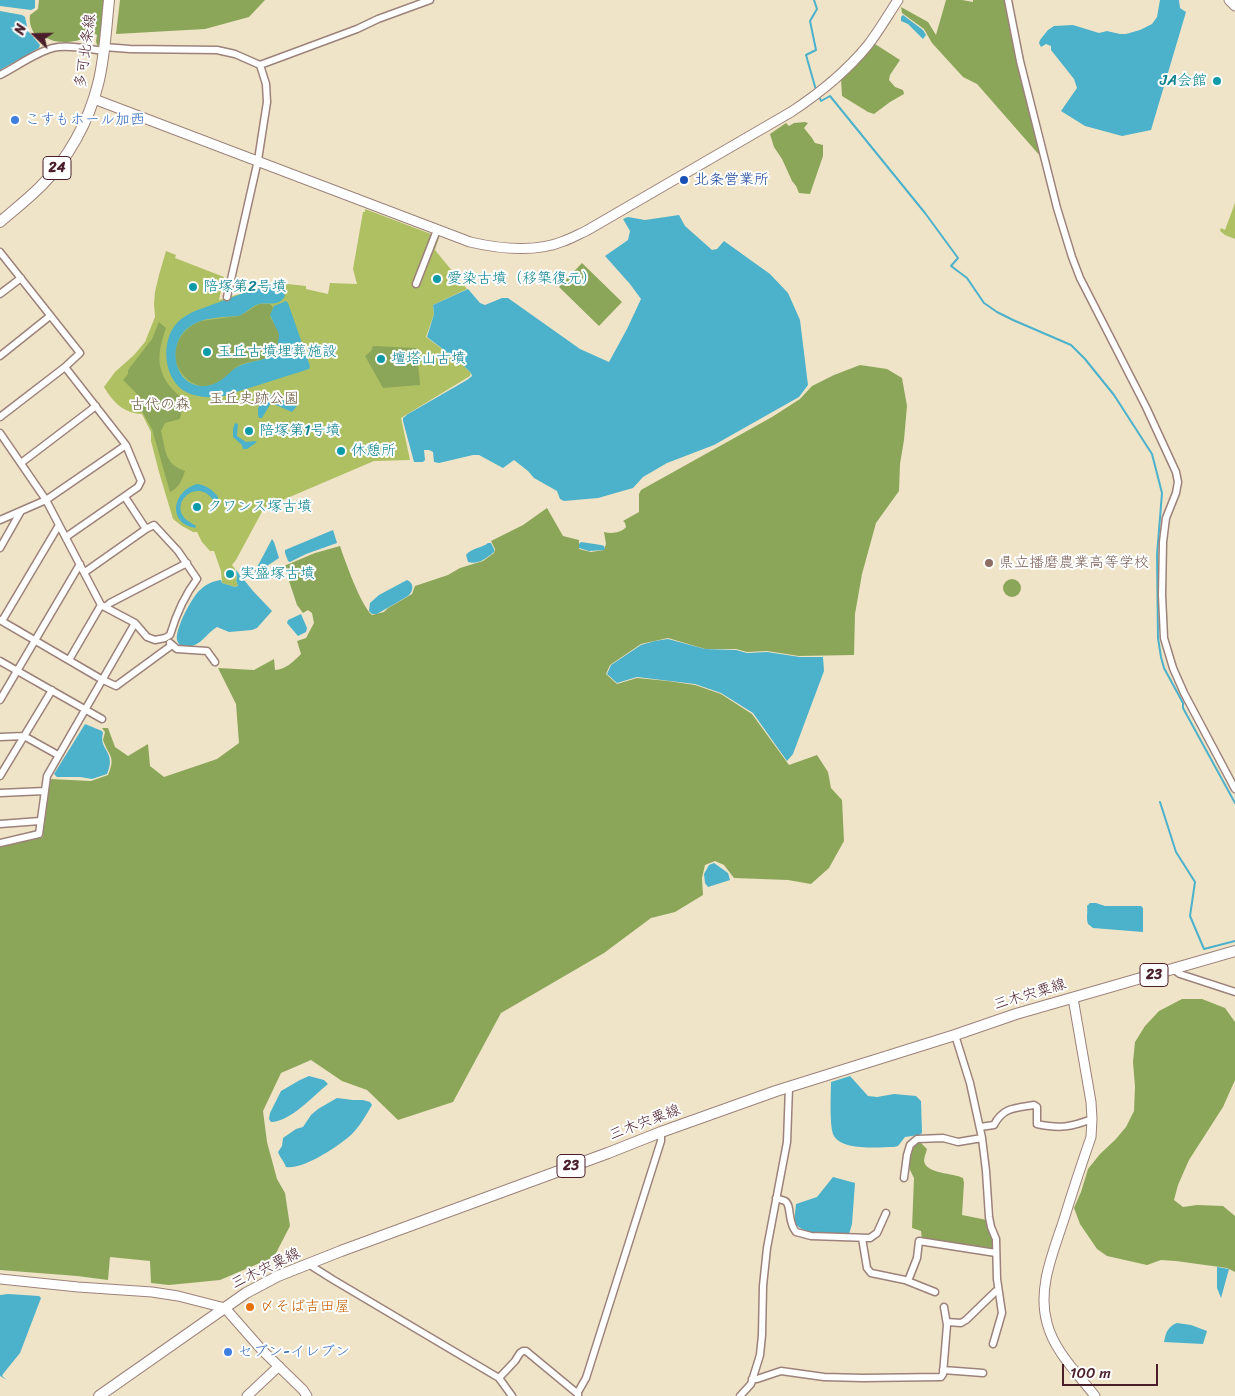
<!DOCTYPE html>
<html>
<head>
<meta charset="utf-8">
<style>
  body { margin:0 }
  #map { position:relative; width:1235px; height:1396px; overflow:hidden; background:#efe4c8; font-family:Sriracha,sans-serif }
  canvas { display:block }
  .north { position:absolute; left:10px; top:10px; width:50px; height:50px; -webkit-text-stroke:4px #fff; paint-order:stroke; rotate:291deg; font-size:14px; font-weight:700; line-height:20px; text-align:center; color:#4a1f2b }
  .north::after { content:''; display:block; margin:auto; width:18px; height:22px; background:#4a1f2b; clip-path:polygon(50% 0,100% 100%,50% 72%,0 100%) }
  .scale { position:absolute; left:1062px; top:1364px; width:96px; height:22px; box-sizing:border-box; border:2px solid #4a1f2b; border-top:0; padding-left:6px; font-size:15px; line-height:18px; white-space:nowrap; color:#4a1f2b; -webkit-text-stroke:4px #fff; paint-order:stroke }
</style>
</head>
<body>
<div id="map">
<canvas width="1235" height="1396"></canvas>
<div class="north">N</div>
<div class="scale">100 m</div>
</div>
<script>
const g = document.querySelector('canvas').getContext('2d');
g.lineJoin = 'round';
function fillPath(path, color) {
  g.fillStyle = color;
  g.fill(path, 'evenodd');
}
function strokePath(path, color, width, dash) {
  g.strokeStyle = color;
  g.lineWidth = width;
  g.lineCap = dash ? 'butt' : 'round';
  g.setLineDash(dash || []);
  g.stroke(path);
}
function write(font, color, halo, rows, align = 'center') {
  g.font = font + ' Sriracha,"Klee One",sans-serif';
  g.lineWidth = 4;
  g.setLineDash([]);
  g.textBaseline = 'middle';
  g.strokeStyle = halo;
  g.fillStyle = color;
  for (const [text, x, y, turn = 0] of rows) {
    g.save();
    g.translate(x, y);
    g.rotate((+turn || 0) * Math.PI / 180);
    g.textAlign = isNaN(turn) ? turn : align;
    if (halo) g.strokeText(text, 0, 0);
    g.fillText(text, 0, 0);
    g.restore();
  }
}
fillPath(new Path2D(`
  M1235 203V239L1225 235 1220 231 1221 228 1225 230Z
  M365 209 439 237 435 250 467 289 433 305 434 314 426 337 461 363 471 373 470 376 401 418 410 460 374 461 264 508 236 560 232 565 235 569 237 579 236 580 238 586 235 587 222 583 221 571 214 551H210L202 542 197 532H193L182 526 173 519 159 472 151 441V432L142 414C123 413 113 402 104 387L115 372 134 355 145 342 155 317 154 303 155 292 159 275 166 251 176 255 175 258 224 277 219 300 278 283 306 286V289L328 294 330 283 357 284 353 269 363 212H365Z`), '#afc063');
fillPath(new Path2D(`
  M39 0H106L103 45H97L96 41 97 35 94 33C92 34 90 36 87 37 78 42 64 43 54 41 49 40 48 37 42 38L43 46C37 36 28 29 30 15L38 9Z
  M120 0H265L249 17 205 29 116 34Z
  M946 0H962L973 2V0H1004L1019 71 1041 157 977 84 963 77 932 43 924 29 902 13 901 7 928 22 936 35Z
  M875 44 900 60 890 75 889 80 895 87 903 90 904 94 890 102 874 114 868 112 842 96 841 79 864 57Z
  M805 122 808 123 804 128 812 138 815 143 823 145V156L810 194 799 193 796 186 792 181 782 159 774 147 770 134 786 123 789 126 794 123Z
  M582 263 622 302 599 326 559 287Z
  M260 304H270L273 307 270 317 277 328 280 334 276 354C265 361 251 360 240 365 235 367 232 372 228 376 221 382 209 387 200 386 194 384 188 381 184 376 166 356 178 329 201 321L238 316C246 314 252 307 260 304Z
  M159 322 166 328C159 349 155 364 168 384 173 391 180 395 184 402L180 419 165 423 161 431C166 450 164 464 185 471 182 480 179 488 170 492L152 429 141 410 142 399 123 380 128 374V370L152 339Z
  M373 346 416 348C419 354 418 356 418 362 418 369 420 377 420 385L383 388 365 356 371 351Z
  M860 365 887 369 902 378 907 406 904 440 900 464 899 491 876 523 862 574 855 614 854 655 799 656 767 651 747 652 736 649H705L668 638 641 644 610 665 606 674 617 684 637 678 668 681 695 685 721 694 752 714 789 765 817 755 828 772 831 788 842 800 844 841 829 868 811 884 788 880 734 878 724 865 715 861 705 865 702 878 703 895 675 912 651 918 604 953 501 1013 453 1102 398 1120 367 1090 342 1081 311 1060 281 1073 263 1111 267 1142 277 1179 285 1193 290 1226 274 1257 220 1280 169 1285 151 1283 150 1261 110 1257 108 1280 77 1276 0 1270V846L43 837 44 807 50 779 91 781 108 775C116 756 109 757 103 740L105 732 102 728H108L115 747 128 756 148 744 150 766 164 777 217 759 239 743 236 704 218 668 254 670 274 659 275 670C285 670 294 661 301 654L297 641 306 638 314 623 312 613 308 610 303 613 297 605 284 566 315 553 340 546C345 561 361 606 372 615L384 612 388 608 407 597 412 594 415 586 448 575 460 568 483 561 494 553 495 549 491 541 523 525 547 508 563 536 579 540V549L591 552 604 550 606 544 604 532C611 534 621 533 626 527L625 523 623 521 639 512V494L641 490 772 417 800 399 812 386 834 375Z
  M1003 588a9 9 0 1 1 18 0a9 9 0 1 1-18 0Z
  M1182 999H1202L1225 1008 1235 1022V1080L1223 1107 1189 1160 1178 1185 1174 1200 1183 1207 1197 1205 1223 1206 1235 1216V1272L1227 1268 1176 1261 1161 1260 1147 1265 1107 1256 1097 1249 1080 1224 1074 1208 1081 1192 1088 1169 1100 1154 1115 1140 1126 1127 1134 1111 1135 1087 1133 1062 1135 1042 1145 1026 1159 1011Z
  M916 1143H921L927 1149C926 1153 924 1157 924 1161 926 1174 954 1173 963 1178L964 1183 962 1215 987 1220 988 1229 993 1238V1251L922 1240 921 1231 912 1228 914 1178 910 1170 909 1162 913 1147Z`), '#8ba659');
fillPath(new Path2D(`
  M0 0H35V8L31 10 0 6Z
  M1160 0H1179L1180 8 1186 12 1151 130 1122 136 1085 126 1061 111 1077 88 1074 79 1051 50V46L1046 44 1041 47 1039 43 1040 40 1048 30 1054 26 1073 25 1099 33 1107 31 1120 34H1126L1140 30 1152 24 1157 17Z
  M0 11 22 15 25 17 28 31 40 45 39 48 0 70Z
  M903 15 923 30 926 35 923 39 908 24 901 21V17Z
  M679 215 685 226 712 250 717 249 724 241 770 274 788 293 800 320 808 385 799 397 714 445 667 463 643 477 633 488 598 498 564 501 560 499 557 491 534 478 528 471 514 460 503 468 479 455H473L439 463 434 462 433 452 429 450H424L425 460 423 462H414L403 421V418L408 414 467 380 472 376 471 373 461 363 427 337 434 314 433 305 468 289 480 303 485 305 502 298H508L580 349 609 362 627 329 641 299 630 284 605 256 628 240 630 231 623 219 628 217 645 220Z
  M278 283 281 286 285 296C279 307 269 302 259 304 251 306 246 314 238 316 225 317 208 317 196 323 163 338 173 388 205 386 225 384 229 368 244 364 252 361 273 359 276 352 277 351 279 337 279 334L270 315 274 306 286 301 288 303 310 366 309 369 224 396C212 398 198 398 186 392 164 380 160 343 176 324 181 318 188 314 195 311L241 294Z
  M266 393 297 406 292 412 271 403 262 418H259L258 415V408Z
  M235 423 238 424 237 436 246 442 255 441 257 442 247 449H243L242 445 233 437V429Z
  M197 484C206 485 213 490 218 497V500L214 502C212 498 209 495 206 493 191 485 174 502 183 516 186 521 192 523 196 526L195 528C167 523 172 491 197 484Z
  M333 530 337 543 306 554 290 562 288 561 285 553V550Z
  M272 539 274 542 279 558C271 563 263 569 254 573Z
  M581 542 601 545 604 546 605 549 604 550 589 551 579 548V544Z
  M488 543H491L494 549V552C487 558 478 565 468 562L466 555C471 548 482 548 488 543Z
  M236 570 253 591 272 611 257 628 252 630 229 632 217 627C204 635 200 649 181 647 179 644 178 643 177 640 175 629 192 597 200 590 206 584 213 581 221 580L222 583 235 587 238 586 236 580 237 579Z
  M407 580C415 583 413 592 408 596L377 614H372L369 611 370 603 379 595Z
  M301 614 307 628 306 632 298 636 287 623 288 620Z
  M668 639 705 649 736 650 747 653 767 652 800 657H823L824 671 793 754 787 761 753 713 721 693 695 684 637 677 617 683 607 674 611 665 641 645 655 641Z
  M85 724 102 731 103 733C98 750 117 751 107 774L92 779 80 777H57L54 774Z
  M714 863 728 873 730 880 708 887 705 883 704 874 709 865Z
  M1090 903H1096L1105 906H1141L1143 908V932L1093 928 1088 924C1086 918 1088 912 1087 906Z
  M309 1076 324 1080 328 1084C313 1096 290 1122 271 1122L269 1119 270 1113 281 1091 300 1080Z
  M850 1076 868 1096 877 1097 894 1094 916 1096 921 1101 922 1133 919 1135 905 1137 898 1146 894 1147C879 1147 843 1151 834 1136 829 1128 831 1093 831 1082Z
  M337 1098 353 1100H363L370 1102 372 1105C366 1115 360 1126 352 1134 339 1146 303 1170 286 1167 284 1161 280 1158 278 1152L282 1146 283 1138 296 1129 303 1127 311 1115 318 1109Z
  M833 1177 855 1183 852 1224 849 1234C832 1234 807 1237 794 1223L796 1204 817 1197Z
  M1217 1267 1229 1269 1221 1298 1217 1288Z
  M8 1294 39 1296 41 1298 20 1353 3 1374 2 1376 7 1380 0 1376V1295Z
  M1177 1323 1191 1325 1207 1331 1203 1344 1164 1342C1166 1333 1167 1327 1177 1323Z`), '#4cb1cb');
strokePath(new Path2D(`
  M814 0 817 9 810 21 816 50 806 55 816 90
  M819 96 821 101 830 96 925 213 958 258 951 266 967 278 984 303 997 312 1013 320 1071 345 1085 359 1114 395 1152 454 1162 493 1157 555 1158 638 1161 657 1164 668 1183 703V708L1235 803
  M1160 802 1176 852 1195 882 1190 916 1204 949 1235 941`), '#4cb1cb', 2);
const street = new Path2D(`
  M1008 0 1020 61 1057 208 1072 257 1080 278 1146 407 1176 472 1178 482 1176 493 1166 518 1163 542 1162 595 1164 638 1173 668 1184 693 1235 789
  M104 47 130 49 217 50 235 54 260 65 357 29 378 19 430 0
  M0 75C16 67 36 52 53 48 66 44 90 49 103 51
  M0 252 80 353 65 367 0 417
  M416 284 437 230
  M0 294 21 278
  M227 297 258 160 267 102 266 84 260 65
  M0 356 50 316
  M0 433 46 500 101 605 135 623 147 637 155 640 165 638 170 635C176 615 184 596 197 579L178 551 154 525 146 529 125 497
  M21 463 96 406
  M0 520 46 500 126 445 65 367
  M66 537 138 487 141 481 126 445
  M0 548 21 511
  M85 572 146 529
  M105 607 110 603 187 563
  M0 620 101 679 116 686 172 645
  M2 621 59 525
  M170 643 177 649 207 651 215 662
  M69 660 101 605
  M0 661 102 719
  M0 700 80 564
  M0 737 24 736 58 755
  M0 776 52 690
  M0 793 45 791
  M0 824 40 821
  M0 843 39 834 47 776 135 623
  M1173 969 1180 974 1235 992
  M955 1035 970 1083 982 1138 986 1171 989 1217 991 1227 996 1239 997 1279 1002 1313 993 1344
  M980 1127 994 1125C1003 1107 1016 1108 1034 1105L1037 1107V1124C1060 1129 1071 1127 1092 1119
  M904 1178 907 1155 910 1145 917 1139 943 1138 958 1142 982 1138
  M776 1198C779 1199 782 1200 785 1201 792 1205 787 1222 796 1232L811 1236 870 1238 877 1233 886 1213
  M862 1238 867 1268 871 1273 905 1280 935 1292
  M311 1263 313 1267 332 1279 499 1378 512 1396
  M908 1281 917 1258 919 1241 996 1253
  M947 1322 961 1323 966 1320 996 1291H998
  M943 1370 983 1373
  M499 1378 515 1361 520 1353 523 1351H526L578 1394
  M752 1379H757L781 1371 824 1377 863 1378 941 1377 943 1374 947 1325 944 1307
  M578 1396V1392L586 1378 661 1141V1132
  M740 1396 751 1384 760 1355 762 1335 763 1286 767 1248 787 1142 789 1087`);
const secondary = new Path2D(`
  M1229 0 1235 6
  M94 99 470 242C500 249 535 253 564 241 572 238 579 234 586 231L791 112C820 93 846 72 868 45 879 31 888 15 898 0
  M1073 998 1091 1102 1092 1119 1091 1137C1082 1163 1073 1190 1065 1216 1054 1251 1037 1287 1047 1323 1054 1351 1078 1374 1095 1396
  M0 1279 78 1287 152 1292 178 1296 225 1308 261 1349 303 1390 307 1396
  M247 1396 279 1366`);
const primary = new Path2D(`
  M0 222C14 210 28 199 41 186 68 159 89 121 98 84 105 57 106 28 109 0
  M99 1396 246 1293 278 1276 341 1251 608 1153 661 1132 776 1091 955 1035 1016 1014 1235 951`);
strokePath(street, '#9c827a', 9);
strokePath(secondary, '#9c827a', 11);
strokePath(primary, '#9c827a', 12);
strokePath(street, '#fff', 6);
strokePath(secondary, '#fff', 9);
strokePath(primary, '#fff', 10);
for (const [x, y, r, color] of [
  [1217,81,5,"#0f9aa8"],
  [15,120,5,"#3f7fe0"],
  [684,180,5,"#1a4fb4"],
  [437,279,5,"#0f9aa8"],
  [193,287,5,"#0f9aa8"],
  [207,352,5,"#0f9aa8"],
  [381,359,5,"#0f9aa8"],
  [249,431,5,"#0f9aa8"],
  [341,451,5,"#0f9aa8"],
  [197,507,5,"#0f9aa8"],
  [989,563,5,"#8d6e63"],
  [230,574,5,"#0f9aa8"],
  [250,1307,5,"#e8710a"],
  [228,1352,5,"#3f7fe0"]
]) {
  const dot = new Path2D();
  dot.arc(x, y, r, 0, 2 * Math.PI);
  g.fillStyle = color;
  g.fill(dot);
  strokePath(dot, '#fff', 2);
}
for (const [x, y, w] of [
  [57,168,28],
  [1154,975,28],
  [571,1166,28]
]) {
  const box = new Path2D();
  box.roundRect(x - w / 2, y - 11.5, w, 23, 4);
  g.fillStyle = '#fff';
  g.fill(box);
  strokePath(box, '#4a1f2b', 1);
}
write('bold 14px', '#4a1f2b', null, [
  ["24",57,168],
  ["23",1154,975],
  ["23",571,1166]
]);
write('15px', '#4a1f2b', '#fff', [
  ["多可北条線",86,51,-82],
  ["三木宍粟線",1030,995,-17],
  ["三木宍粟線",645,1123,-21],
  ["三木宍粟線",266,1269,-26]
]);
write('15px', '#0d838f', '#fff', [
  ["JA会館",1207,81,"right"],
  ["愛染古墳（移築復元）",447,279],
  ["陪塚第2号墳",203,287],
  ["玉丘古墳埋葬施設",217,352],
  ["壇塔山古墳",391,359],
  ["陪塚第1号墳",259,431],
  ["休憩所",351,451],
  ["クワンス塚古墳",207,507],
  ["実盛塚古墳",240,574]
], 'left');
write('15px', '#366cbe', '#fff', [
  ["こすもホール加西",25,120],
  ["セブン-イレブン",238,1352]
], 'left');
write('15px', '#164399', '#fff', [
  ["北条営業所",694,180]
], 'left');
write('15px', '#6d573f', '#fff', [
  ["玉丘史跡公園",254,399],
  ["古代の森",160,405]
]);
write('15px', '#785e54', '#fff', [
  ["県立播磨農業高等学校",999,563]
], 'left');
write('15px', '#c56008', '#fff', [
  ["〆そば吉田屋",260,1307]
], 'left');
</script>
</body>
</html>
